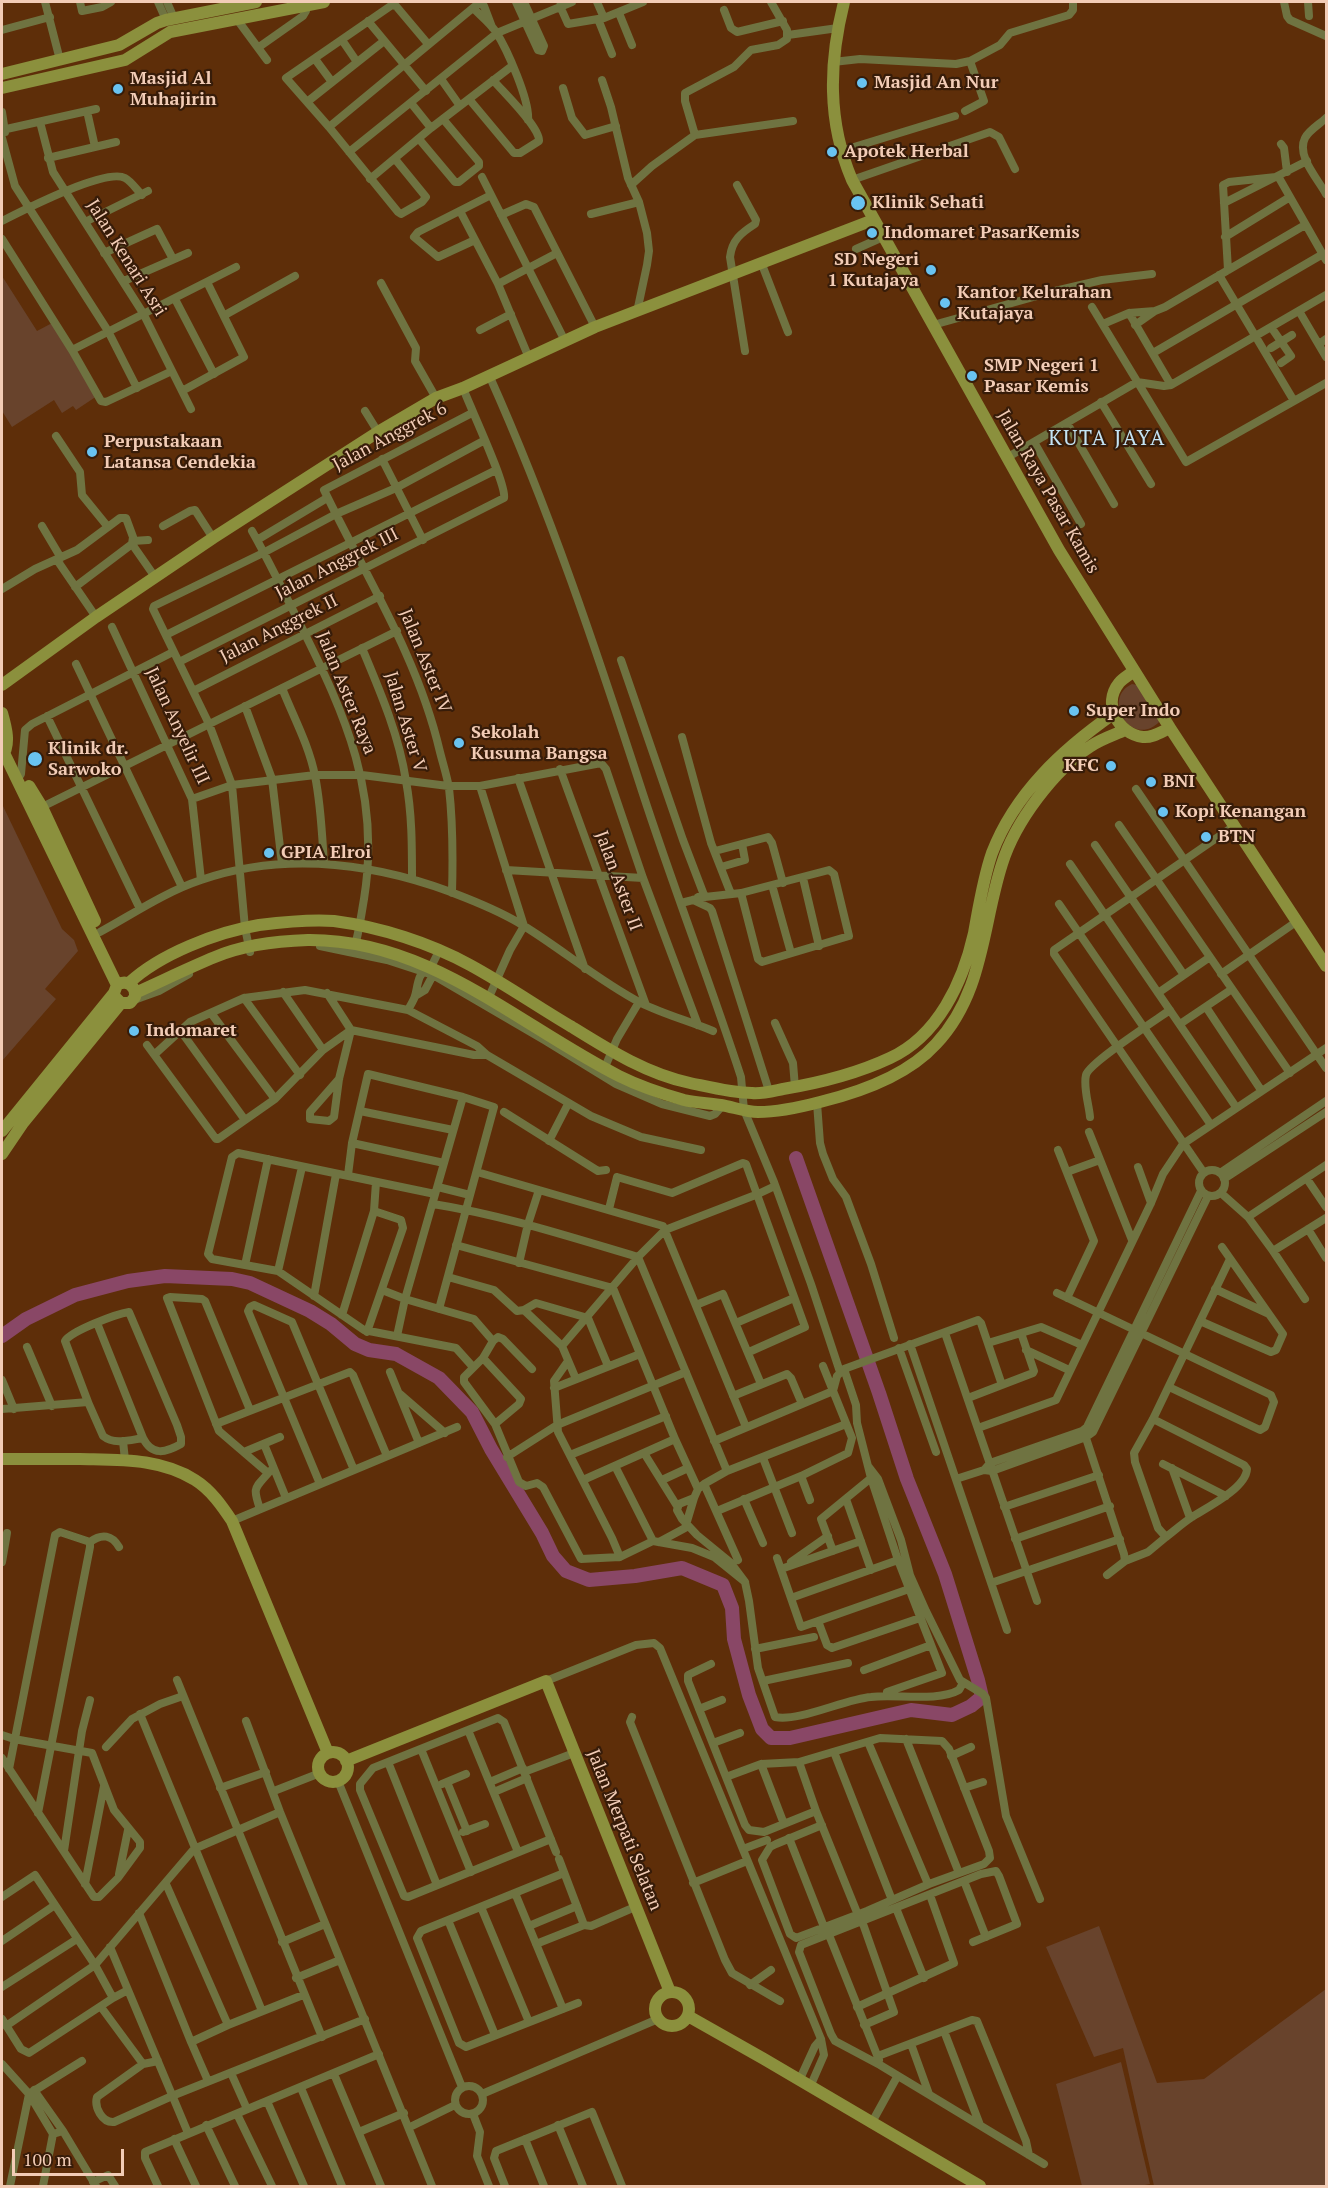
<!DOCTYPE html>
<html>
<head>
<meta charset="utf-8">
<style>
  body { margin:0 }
  #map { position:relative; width:1328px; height:2188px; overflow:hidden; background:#5e2e09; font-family:"PT Serif",serif }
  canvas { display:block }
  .frame { position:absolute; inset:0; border:3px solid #f2ccb6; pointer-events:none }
  .scale { position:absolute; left:12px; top:2149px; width:112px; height:27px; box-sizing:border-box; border:3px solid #f2ccb6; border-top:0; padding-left:8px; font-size:18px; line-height:21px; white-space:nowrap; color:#f2ccb6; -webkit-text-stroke:4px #371c09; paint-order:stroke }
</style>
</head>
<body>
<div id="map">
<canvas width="1328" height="2188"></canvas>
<div class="frame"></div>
<div class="scale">100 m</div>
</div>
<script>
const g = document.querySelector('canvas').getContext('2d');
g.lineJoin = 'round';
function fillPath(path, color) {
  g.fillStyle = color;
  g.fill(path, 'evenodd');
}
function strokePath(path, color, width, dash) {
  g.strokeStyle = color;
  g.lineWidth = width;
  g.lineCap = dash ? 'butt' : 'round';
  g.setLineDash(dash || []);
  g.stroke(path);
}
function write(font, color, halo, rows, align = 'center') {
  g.font = font + ' "PT Serif",serif';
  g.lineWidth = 4.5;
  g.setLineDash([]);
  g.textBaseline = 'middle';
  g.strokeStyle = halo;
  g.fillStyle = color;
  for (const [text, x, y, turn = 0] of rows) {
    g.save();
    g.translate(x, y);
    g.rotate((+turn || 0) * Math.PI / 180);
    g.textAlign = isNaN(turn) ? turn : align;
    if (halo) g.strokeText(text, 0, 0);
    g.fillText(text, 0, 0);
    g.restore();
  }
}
fillPath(new Path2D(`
  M2 276 37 331 54 322 97 396 76 410 73 406 62 413 54 400 12 427 2 411Z
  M1132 684 1137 685 1160 721C1133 750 1100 699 1132 684Z
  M2 804 62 929 74 940 78 951 45 989 56 999 2 1061Z
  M1099 1926 1157 2083 1204 2079 1326 1989V2186H1154L1123 2048 1094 2057 1046 1947Z
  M1121 2062 1150 2184 1140 2186H1082L1056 2084Z`), '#68432c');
strokePath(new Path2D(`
  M2 1336 26 1319 75 1295 128 1281 165 1276 232 1279 250 1283 310 1311 331 1324 355 1344 369 1350 396 1354 439 1378 472 1412 491 1449 542 1533 553 1556 566 1571 589 1580 635 1576 682 1568 723 1585 732 1608 734 1639 749 1695 762 1729 771 1738H790L911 1710 952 1715 971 1706 982 1697 978 1680 945 1574 907 1479 879 1393 796 1158`), '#894766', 14);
strokePath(new Path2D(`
  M45 2 60 60
  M80 2 82 11 102 7 111 2
  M158 2 166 20
  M167 2 174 18
  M516 2 538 50 542 51 544 46 524 2
  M597 2 604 18
  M1284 2 1287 16 1290 20 1326 36
  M1308 2 1309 16
  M560 6 568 24 604 18 643 2
  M473 8C481 16 490 23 496 32 507 49 530 101 528 120
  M724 10 731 28 737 32 783 21
  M619 13 632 45
  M236 18 267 60
  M598 19 612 54
  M368 21 426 91
  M2 30 50 17
  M788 35 838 28
  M342 40 357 62
  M259 47 303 16 306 11 305 2
  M315 59 332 82
  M833 62 860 59 956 64 970 61 1000 45 1010 33 1069 15 1073 10V2
  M441 79 460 106
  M602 80 611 107 628 178 639 202 647 233 649 251 647 265 637 312
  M563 88 572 118 585 135 616 126
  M469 99 514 153H520L539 141C540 127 503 92 493 80
  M307 102 384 41
  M411 103 431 128
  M87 111 95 147
  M965 111 984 101 970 61
  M2 112 5 132
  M1326 118C1320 124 1309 130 1305 138 1296 156 1318 179 1326 194
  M40 122 53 172 143 313 191 409
  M329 127 479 3 484 6 492 27
  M2 130 96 109
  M695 135 685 101V93L734 67 751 50 778 45 787 39V30L771 2
  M2 138 15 186 108 331 137 388
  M419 139 455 182H459L479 166V162L443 119
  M1281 144 1284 148 1287 172
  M841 151 955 116
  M349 152 497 33 572 2
  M48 158 116 142
  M395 159 426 197 422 202 401 214 398 212 329 127 286 78 392 5 396 6 428 44
  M1278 176 1326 260
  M482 177 565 341
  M370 179 431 128 512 66
  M852 180 990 132 999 137 1015 169
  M631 185 652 166 695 135 793 121
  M737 185 756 220 755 224C741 233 732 240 730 257L745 351
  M1224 203 1307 161
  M460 211 498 284 529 358
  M591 214 639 202
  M501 215 526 204 534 207 595 327
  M2 221C22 211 105 168 125 178 131 181 137 190 142 195
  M85 222 148 191
  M1225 237 1290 197
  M2 239 72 350 101 401 106 402 172 371
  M475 240 438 257 414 237 418 232 491 195
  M856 249 883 237
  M104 253 157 229 173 259
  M761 262 788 332
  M1228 270 1223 185 1229 182 1276 177
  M1219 275 1294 401
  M124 281 188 253
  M381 283 416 348 415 361 436 398
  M498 284 557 253
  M175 299 214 374
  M1092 307 1186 462 1326 383
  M1299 311 1326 357
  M1129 313 1171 385
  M225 315 295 276
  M1103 324 1129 313 1155 311 1165 307 1305 225
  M933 325 1055 291 1102 280 1152 274
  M1135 325 1155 311
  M1271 327 1291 356 1281 363
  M480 330 511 314
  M1319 344 1326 339
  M1271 348 1292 335
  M72 350 236 267
  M1153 353 1323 254
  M489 375C550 511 597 652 643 794 674 889 710 982 741 1077L744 1110 774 1182 811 1284 840 1372
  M182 391 244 357 207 282
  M1101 402 1151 484
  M365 411 378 432
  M1067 423 1114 504
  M56 436 80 472 82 495 108 527
  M1034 442 1081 524
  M1008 457 1137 382 1164 386 1171 385 1326 295
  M382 459 423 540
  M42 526 61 558
  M163 526 190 511 195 510 213 538
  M252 531C269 561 284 593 300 624 346 716 381 794 364 899 361 916 359 933 354 949
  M257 540 327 498
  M133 541 148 540
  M132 544 155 577
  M57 560 96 617
  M2 589 35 569 77 550 112 524 120 518H126L133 537 132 544 75 587
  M112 627 192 799 201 880
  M166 635 496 470
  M362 648C380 691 399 735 406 781 412 813 412 846 412 879
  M621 660 683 840 704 895 698 897
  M179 662 504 498C507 485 470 407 463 388
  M76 664 182 887
  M282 688C293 716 309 745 315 776 321 805 322 834 324 864
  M193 691 380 596
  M245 706 272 779 282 864
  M47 716 140 909
  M682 737 711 843 731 894
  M560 769 646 1005
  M518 778 585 969
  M17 780 21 774 25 730 32 724 173 652
  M480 786 524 926 510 950 489 997
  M1136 789 1326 1068
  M192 799 232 785 315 775H362L448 786H480L601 763 606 769 643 878 698 1025
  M42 807 397 631
  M1119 825 1290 1073
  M1095 845 1184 975
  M715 851 768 837 772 843 783 883
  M1070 864 1236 1107
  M721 867 745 860 742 844
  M506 870 643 878
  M803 878 819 946
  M772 885 791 953
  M452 893C453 858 453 823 449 788 447 776 443 764 440 752 418 657 366 577 324 490L472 413
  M693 900 710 908 712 911 769 1091
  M681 903 705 897 741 893 829 870 834 874 849 936 762 962 758 959 741 893
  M1059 904 1211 1125
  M100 932C133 914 165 892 201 880 288 850 383 864 466 898 486 906 505 914 524 926 563 950 599 981 641 1003 663 1014 689 1021 713 1031
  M320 946 387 960 433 975 546 1041 616 1084
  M250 952 245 928 232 785 209 724 153 609 154 606 263 553 336 514 396 488 485 440
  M1221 974 1296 922
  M283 992 323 1050
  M327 993 351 1030 474 1055H487
  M1158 993 1210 957
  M415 996 425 990 433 975 431 967 439 951
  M244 998 300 1075
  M134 1000 159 991 189 974
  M1206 1007 1261 1090
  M408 1010C410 1006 414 1000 415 996 418 986 417 974 428 968
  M211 1013 275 1099
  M775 1023 793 1063 795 1087
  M1180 1024 1232 989
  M180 1030 245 1120
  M147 1045 216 1139H218L275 1099 323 1050 351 1030
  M155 1054 190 1022 244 998 305 990 408 1010 477 1046 487 1055 591 1116 641 1137 701 1150
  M605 1067 617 1039 639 1002
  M339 1079 310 1112V1119L329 1121 334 1117 339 1079 351 1030
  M617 1081 616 1084 662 1104 710 1116 715 1114 723 1105
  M817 1103 820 1143 823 1154 833 1179 846 1197 871 1264 894 1338
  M360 1111 453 1130
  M504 1112 598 1171 606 1170
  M1090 1117C1089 1105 1083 1087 1086 1075 1089 1063 1156 1020 1170 1010
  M1089 1132 1132 1240
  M549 1141 568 1104
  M352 1143 444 1163
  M1058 1150 1094 1241 1067 1298
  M1138 1167 1151 1203
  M1199 1183a13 13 0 1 1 26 0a13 13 0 1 1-26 0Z
  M477 1172 663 1226 746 1427
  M1067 1172 1100 1160
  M1204 1173 1054 954V950L1234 826
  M1220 1173 1326 1101
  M348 1175 352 1143 368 1074 463 1097 494 1107 439 1309
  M1224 1179 1326 1112
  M1307 1179 1326 1207
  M438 1187 470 1195
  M1221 1193 1248 1217 1273 1251 1305 1299
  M435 1194 238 1153 232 1157 208 1254 212 1259 278 1271 364 1330 456 1348 473 1367
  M433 1204C503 1215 570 1237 638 1257L727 1471
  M609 1209 617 1177 672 1193 743 1163 746 1164 805 1327 749 1352
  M1248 1217 1326 1165
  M1308 1229 1326 1258
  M456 1245 613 1288 675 1439 698 1489
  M1273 1251 1326 1218
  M519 1263 528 1224 539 1190
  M245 1265 268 1159
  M278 1271 302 1167
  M448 1277 494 1290 517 1311 524 1310 536 1303 588 1318 608 1366
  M1215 1289 1267 1313
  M382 1290 405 1299 474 1319 493 1341
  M1057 1293 1271 1395 1274 1402 1265 1427 1260 1430 1169 1387
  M314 1296 336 1174
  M696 1305 723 1294 761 1384
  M524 1310 562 1346 576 1379
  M342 1315 374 1211 376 1182
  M1200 1321 1271 1352 1276 1350 1283 1334 1222 1247
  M97 1323 143 1438
  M736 1323 794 1298
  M367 1332 403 1228 401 1220 374 1211
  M945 1333 1037 1601
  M397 1336 405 1299 463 1097
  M988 1343 1041 1327 1082 1345
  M910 1344 1007 1630
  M562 1346 638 1257 665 1230 758 1194 775 1186
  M27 1347 52 1406
  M899 1348 936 1452
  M1026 1350 1069 1370
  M483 1358 521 1399 519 1404 495 1424
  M568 1361 554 1381 558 1432 612 1538 620 1557
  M532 1369 503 1339 498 1337 493 1341 483 1358 464 1377V1382L495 1424 519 1482 526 1486 537 1483 543 1487 581 1559 620 1557 653 1541 692 1548 714 1557 745 1582
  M844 1369 856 1405 857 1423 871 1478 898 1560 942 1673 887 1692
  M390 1372 419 1443
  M2 1380 14 1409
  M554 1388 640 1354
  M400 1394 445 1433
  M733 1396 787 1374 791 1378 802 1404
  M968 1398 1033 1373 1034 1371 1021 1333
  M2 1409 88 1402 103 1436C114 1445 130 1440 143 1438 152 1456 165 1453 181 1444V1437L177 1425 129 1312C116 1314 71 1331 65 1341L88 1402
  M250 1410 205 1301 202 1299 170 1297 167 1298 219 1431 268 1473
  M1153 1419 1244 1465 1247 1469C1246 1488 1208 1507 1192 1517 1183 1523 1175 1530 1166 1537L1158 1528 1135 1462 1134 1453 1153 1419 1230 1259
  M216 1424 350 1372 353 1375 387 1456
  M978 1428 1056 1400 1151 1203 1163 1174 1183 1144 1326 1048
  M1085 1435 1124 1554 1125 1561 1107 1575
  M123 1441 125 1460
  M714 1441 833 1391 837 1376 844 1369 978 1320 981 1323 1002 1385
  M264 1444 286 1498
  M244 1452 280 1437
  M644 1453 677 1506
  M570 1455 666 1416
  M507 1457 557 1425 686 1372
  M763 1458 792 1533
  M1163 1464 1226 1496
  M615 1466 653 1541
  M868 1466 878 1479 901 1540 910 1575 926 1611 960 1680 983 1694 986 1698 1006 1816 1040 1899
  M1172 1468 1190 1518
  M984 1470 990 1463 1082 1431 1087 1427 1201 1191
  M801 1476 810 1500
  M956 1479 984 1470 992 1471 1086 1437 1093 1432 1208 1196
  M583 1480 675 1439
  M662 1480 688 1468
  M320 1484 248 1311 250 1307 254 1305 292 1322 354 1470
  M704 1484 698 1489 694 1498 679 1504 677 1510 682 1519 697 1535 730 1562 745 1582 749 1601 758 1668 775 1717C799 1722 845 1699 871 1697 896 1694 938 1702 959 1690L963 1683
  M744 1499 763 1543
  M846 1499 871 1570
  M1004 1507 1099 1475
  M260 1509C252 1486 255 1489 270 1471
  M717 1511 801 1476 848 1453 852 1438 823 1366
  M232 1521 457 1427
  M1015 1539 1110 1506
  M90 1542C102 1533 112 1535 119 1547
  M659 1542 685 1528 694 1498
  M833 1551 821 1519 871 1478
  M777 1558 801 1627 909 1589
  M738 1560 704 1484 727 1471 846 1424
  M1125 1561 1148 1552 1166 1537
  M2 1562 7 1533
  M791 1562 828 1536
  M781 1569 861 1541
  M991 1583 1120 1539
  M791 1598 898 1560
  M818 1621 827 1645 832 1648 920 1618
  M755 1649 814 1637
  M711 1664 688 1675V1681L745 1825 749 1830 764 1832 816 1811
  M864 1670 931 1645
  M177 1680 322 2037
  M546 1681 636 1645 654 1643 660 1648 821 2039 824 2055 810 2087
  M763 1681 848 1663
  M699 1709 722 1700
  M140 1714 262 2011
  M632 1717 630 1722 725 1960 732 1973 780 2001
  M246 1721 280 1812 432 2186
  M468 1730 518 1852
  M2 1735 14 1739 92 1753 114 1810 140 1842V1848L118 1878 99 1897H94L2 1758
  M906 1739 959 1873
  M868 1742 928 1884
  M713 1743 740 1733
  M106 1747 132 1719 160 1704 183 1696
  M421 1749 471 1872
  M834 1752 892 1900
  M951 1756 971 1747
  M388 1762 437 1885
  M799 1762 816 1811 858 1915
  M761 1764 784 1824
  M9 1769 55 1535 60 1532 90 1542V1547L38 1813
  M524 1772 574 1753
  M726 1777 761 1764 799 1762 880 1738 942 1741 949 1749 989 1851 990 1858 984 1864 929 1884 867 1911 796 1938 790 1934 762 1860 770 1847 776 1844 822 1825
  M338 1781 462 2087
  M447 1782 467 1831
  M490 1782 523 1768
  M442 1784 466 1774
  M220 1788 266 1772
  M964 1788 983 1782
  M274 1791 320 1773
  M494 1792 527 1778
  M463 1832 485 1824
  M789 1838 824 1927
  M551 1839 408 1897 404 1896 360 1790V1784L373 1768 498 1718 504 1722 556 1852
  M743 1849 767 1840
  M64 1851 82 1731 90 1700
  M559 1859 584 1925 591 1926 635 1907
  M564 1873 421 1931 417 1938 459 2043 466 2047 578 2003
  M119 1874 128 1830
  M964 1881 986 1937
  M693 1883 747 1861
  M85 1884 104 1786
  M166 1884 228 2025
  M515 1893 563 2009
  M2 1897 35 1875 55 1905
  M481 1907 529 2022
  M896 1908 924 1978
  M139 1913 191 2042 208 2081
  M448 1920 495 2035
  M862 1921 894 2012 864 2025
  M529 1926 577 1906
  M829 1935 879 2060
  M2 1941 55 1905 95 1965 113 1998
  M282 1942 325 1924
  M973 1942 1017 1924 999 1876 996 1871 981 1874 801 1945 799 1952 831 2034 835 2041 880 2065 1044 2164
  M536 1944 584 1925
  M110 1947 188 2133
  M296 1978 340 1960
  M750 1985 771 1970
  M2 1987 77 1939
  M101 2007 143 2064
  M857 2007 954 1963 930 1895
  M2 2019 21 2049 29 2053 113 1998 128 1990
  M6 2026 95 1965 194 1849 280 1812
  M944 2031 980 2125
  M191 2042 228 2025 303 1995
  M911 2044 929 2094
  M878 2056 972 2020 977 2021 1026 2141 1029 2155
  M158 2061 143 2064 97 2097C94 2107 102 2123 114 2122L172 2096 365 2019
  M2 2064 29 2094 53 2134
  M231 2073 247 2109
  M334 2074 381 2186
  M799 2081 815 2046 821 2039
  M455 2100a14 14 0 1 1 28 0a14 14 0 1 1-28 0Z
  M301 2088 342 2186
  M34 2090 63 2131
  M29 2094 82 2061
  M482 2094 658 2019
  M267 2101 304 2186
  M237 2114 272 2186
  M473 2114 480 2132 477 2156 489 2186
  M871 2124 897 2077
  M206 2125 235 2186
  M558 2125 583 2186
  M410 2127 455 2105
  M359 2132 404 2113
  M53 2134 63 2131 96 2186
  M174 2139 196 2186
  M525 2139 544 2186
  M93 2182 108 2175 115 2186
  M10 2186 29 2094
  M43 2186 53 2134
  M158 2186 145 2158V2152L379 2054
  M505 2186 494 2158 496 2151 592 2112 622 2186`), '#6f7341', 8);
strokePath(new Path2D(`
  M844 2C829 62 827 121 852 180L1059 550 1170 728 1326 966
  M2 74 119 45 157 23 166 20 256 2
  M2 88 125 60 170 32 324 2
  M1134 671C1129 675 1122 679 1119 683 1102 704 1118 734 1143 737 1152 738 1161 732 1170 728
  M2 685 96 617 213 538 378 432 436 398 463 388 595 327 873 220
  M2 713C6 727 11 744 2 757
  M4 753 117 985
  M29 786 42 807 95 921
  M129 983C160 954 217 932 259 925 283 922 309 919 334 921 380 927 430 943 470 965 505 984 538 1007 572 1027 609 1050 647 1074 690 1083 709 1087 732 1093 752 1093 762 1094 773 1091 783 1089 819 1083 856 1074 890 1058 938 1036 963 982 974 933 979 906 983 879 992 853 1015 793 1062 750 1113 714
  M135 993C162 981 188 968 215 957 243 945 278 941 308 940 429 939 517 1024 619 1076 639 1086 663 1094 684 1100 696 1103 709 1103 721 1105 733 1107 746 1112 758 1112 778 1112 801 1107 820 1102 861 1092 907 1076 936 1044 984 993 982 926 1002 864 1015 822 1054 770 1091 746 1101 739 1114 735 1125 730
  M2 1131 114 993 117 985C127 979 136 986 135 997L130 1003H121L115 997 114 993
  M2 1154 23 1123 121 1003
  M2 1459C28 1459 54 1459 80 1459 120 1460 160 1458 195 1480 211 1490 222 1506 232 1521L328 1753
  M318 1767a15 15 0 1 1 30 0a15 15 0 1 1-30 0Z
  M346 1761 546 1681 670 1992
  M655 2009a17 17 0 1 1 34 0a17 17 0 1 1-34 0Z
  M688 2016 764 2059 980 2186`), '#8b903d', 12);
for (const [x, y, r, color] of [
  [862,83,6,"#69c3f1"],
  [118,89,6,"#69c3f1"],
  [832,152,6,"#69c3f1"],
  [858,203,8,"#69c3f1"],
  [872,233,6,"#69c3f1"],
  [931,270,6,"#69c3f1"],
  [945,303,6,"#69c3f1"],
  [972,376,6,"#69c3f1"],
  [92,452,6,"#69c3f1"],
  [1074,711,6,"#69c3f1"],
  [459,743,6,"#69c3f1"],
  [35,759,8,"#69c3f1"],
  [1111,766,6,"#69c3f1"],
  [1151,782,6,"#69c3f1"],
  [1163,812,6,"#69c3f1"],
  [1206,837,6,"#69c3f1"],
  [269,853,6,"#69c3f1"],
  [134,1031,6,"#69c3f1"]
]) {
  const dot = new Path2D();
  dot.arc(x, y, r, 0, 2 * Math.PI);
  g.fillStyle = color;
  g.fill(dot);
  strokePath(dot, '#371c09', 2);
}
write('bold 18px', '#f2ccb6', '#371c09', [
  ["Masjid Al",130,79],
  ["Muhajirin",130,100],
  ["Masjid An Nur",874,83],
  ["Apotek Herbal",844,152],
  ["Klinik Sehati",872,203],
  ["Indomaret PasarKemis",884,233],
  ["SD Negeri",919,260,"right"],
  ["1 Kutajaya",919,281,"right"],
  ["Kantor Kelurahan",957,293],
  ["Kutajaya",957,314],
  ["SMP Negeri 1",984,366],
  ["Pasar Kemis",984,387],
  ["Perpustakaan",104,442],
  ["Latansa Cendekia",104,463],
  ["Super Indo",1086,711],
  ["Sekolah",471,733],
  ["Kusuma Bangsa",471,754],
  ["Klinik dr.",48,749],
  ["Sarwoko",48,770],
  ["KFC",1099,766,"right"],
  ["BNI",1163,782],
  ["Kopi Kenangan",1175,812],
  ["BTN",1218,837],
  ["GPIA Elroi",281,853],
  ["Indomaret",146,1031]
], 'left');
write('18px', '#f2ccb6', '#371c09', [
  ["Jalan Kenari Asri",126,258,58],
  ["Jalan Anggrek 6",390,437,-28],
  ["Jalan Raya Pasar Kamis",1048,492,60],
  ["Jalan Anggrek III",337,564,-27],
  ["Jalan Anggrek II",279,629,-27],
  ["Jalan Aster IV",425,661,68],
  ["Jalan Aster Raya",346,693,68],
  ["Jalan Aster V",405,722,73],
  ["Jalan Anyelir III",177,726,65],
  ["Jalan Aster II",618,881,70],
  ["Jalan Merpati Selatan",624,1830,68]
]);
g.letterSpacing = '1.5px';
write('21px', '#c4e3f4', '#371c09', [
  ["KUTA JAYA",1107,439]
]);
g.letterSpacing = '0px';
</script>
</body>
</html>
